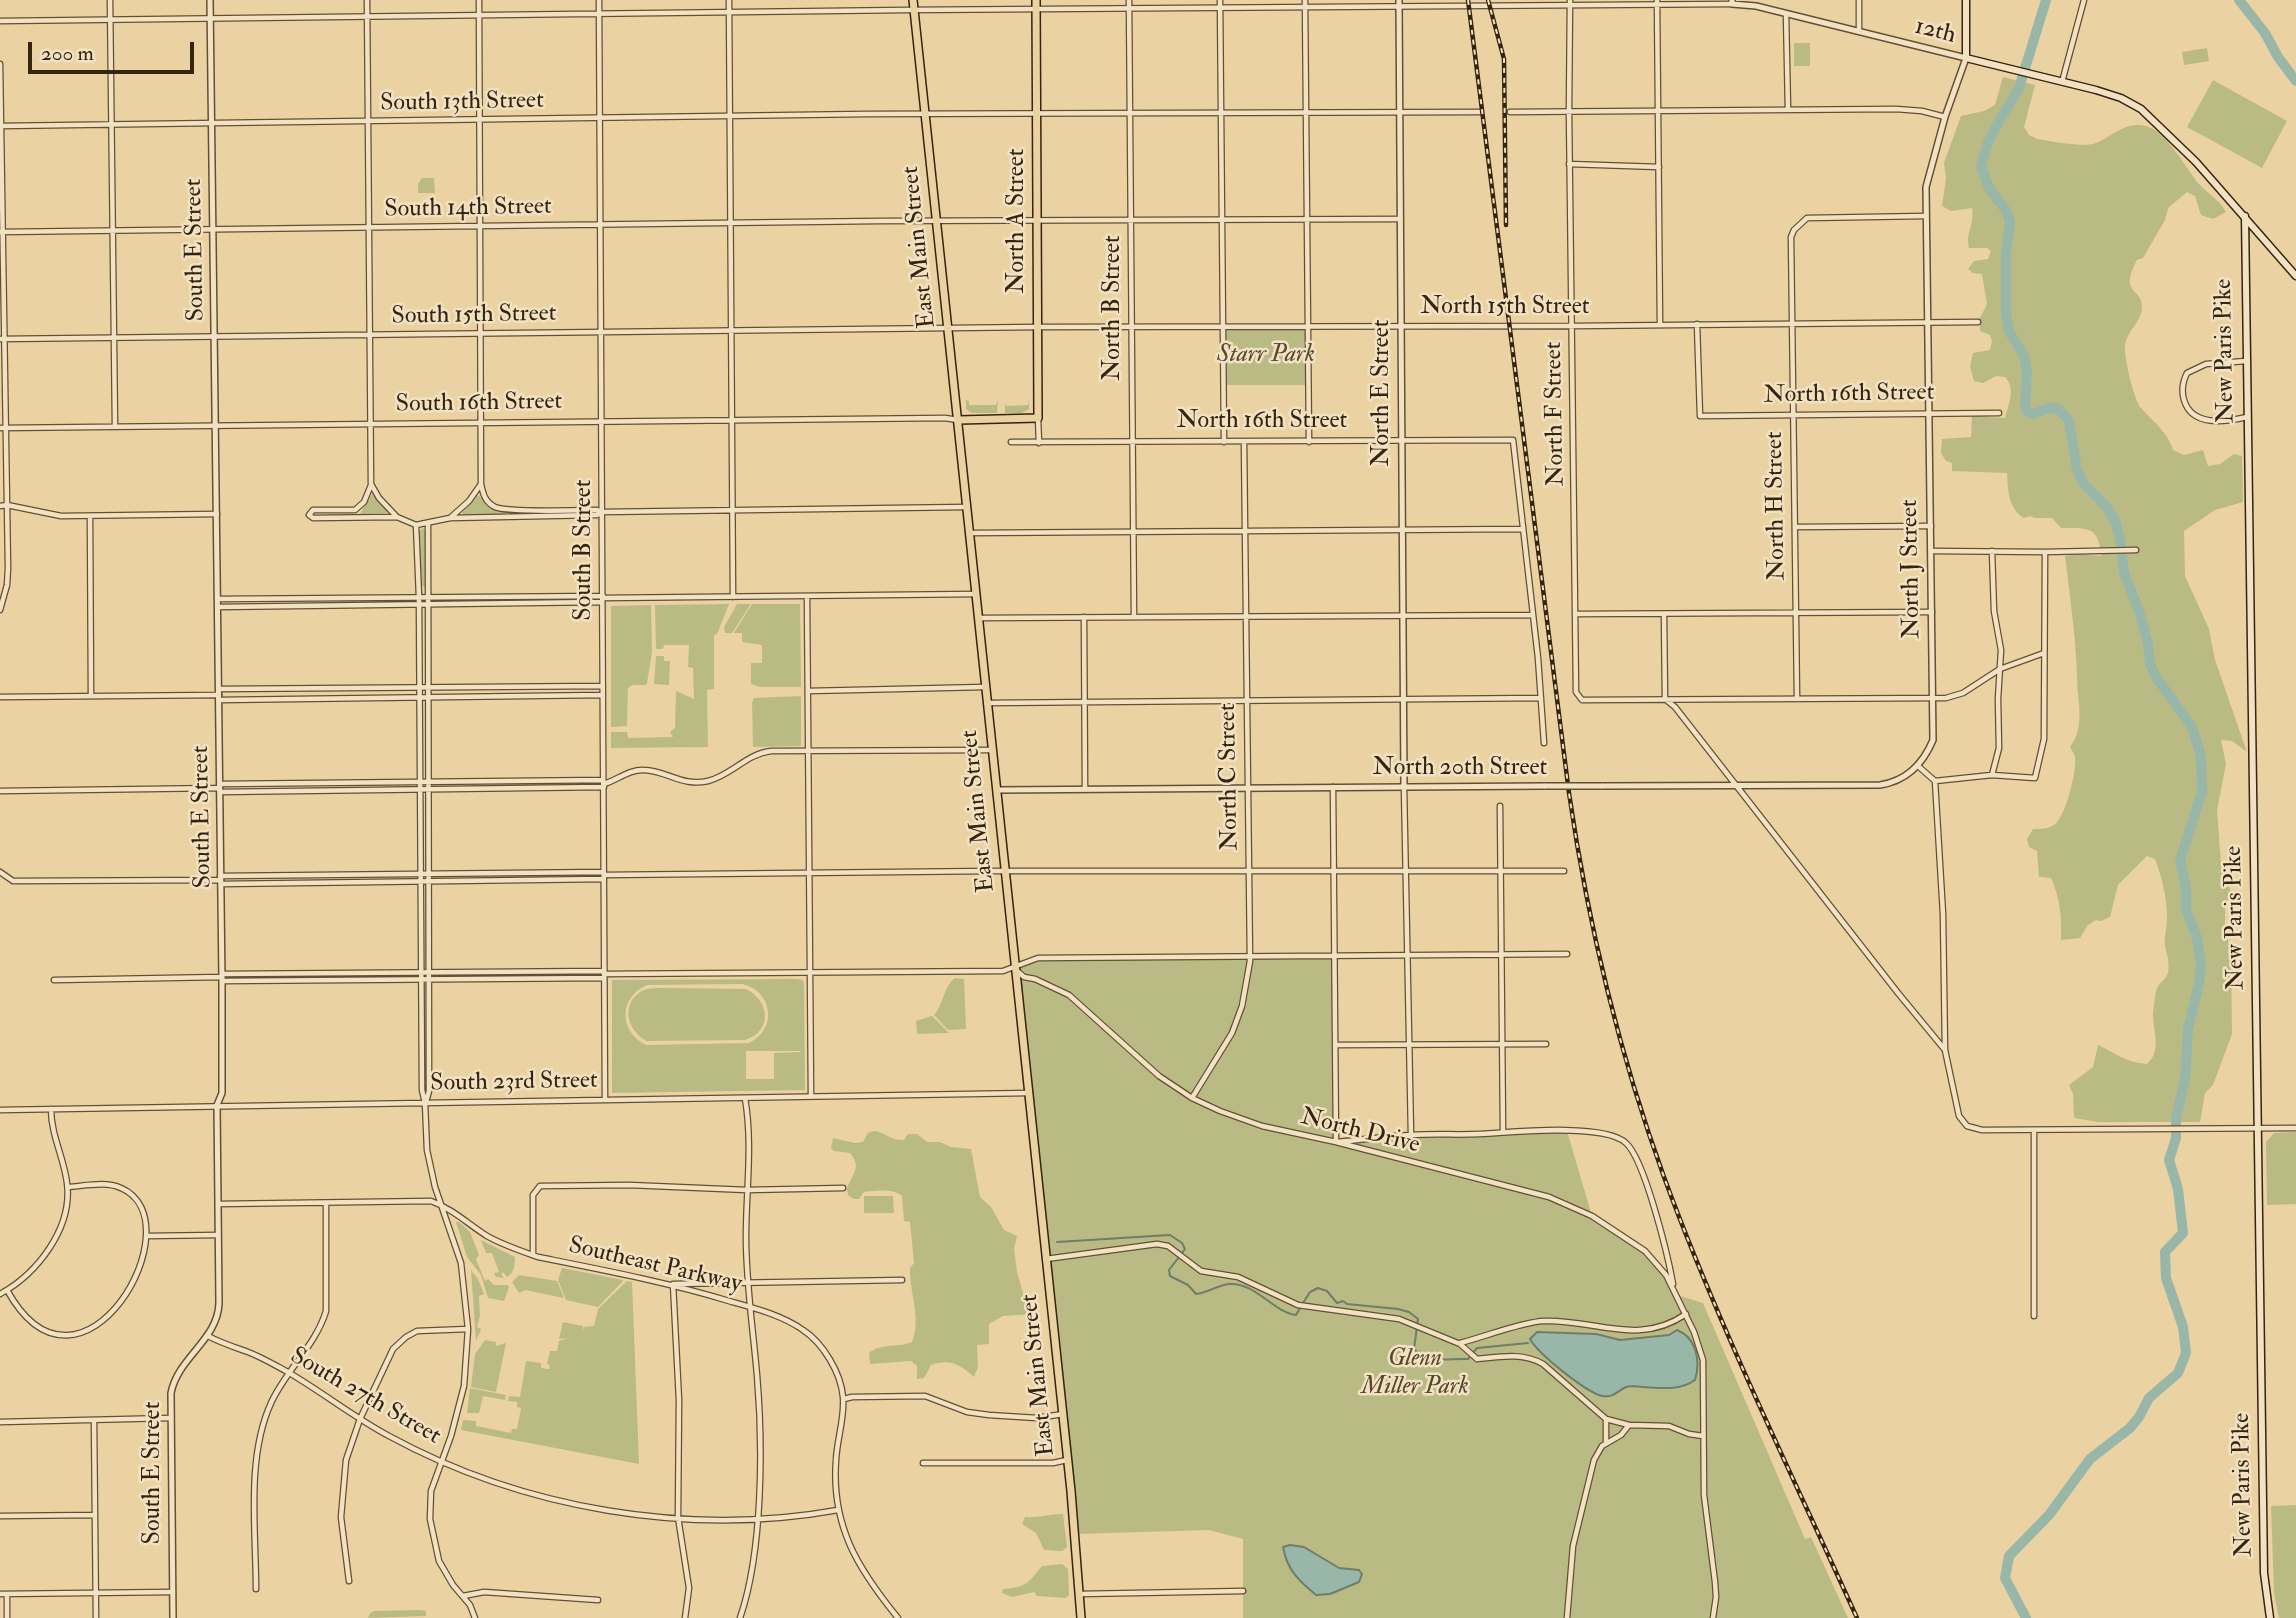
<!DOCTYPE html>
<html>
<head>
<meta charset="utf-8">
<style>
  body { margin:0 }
  #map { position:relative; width:2296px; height:1618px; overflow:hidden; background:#ebd2a3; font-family:"IM FELL Double Pica",serif }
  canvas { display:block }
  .scale { position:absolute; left:28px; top:42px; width:166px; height:32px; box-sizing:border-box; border:4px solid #35250e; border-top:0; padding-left:9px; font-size:21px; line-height:24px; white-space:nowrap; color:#35250e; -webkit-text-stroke:5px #f2e2c3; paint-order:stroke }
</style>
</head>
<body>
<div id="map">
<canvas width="2296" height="1618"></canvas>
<div class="scale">200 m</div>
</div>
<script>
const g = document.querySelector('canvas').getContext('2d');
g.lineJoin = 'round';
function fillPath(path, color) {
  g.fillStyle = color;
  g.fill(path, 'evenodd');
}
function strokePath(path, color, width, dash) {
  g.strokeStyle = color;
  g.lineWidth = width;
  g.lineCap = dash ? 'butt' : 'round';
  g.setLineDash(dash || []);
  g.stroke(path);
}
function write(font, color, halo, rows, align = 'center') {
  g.font = font + ' "IM FELL Double Pica",serif';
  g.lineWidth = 5;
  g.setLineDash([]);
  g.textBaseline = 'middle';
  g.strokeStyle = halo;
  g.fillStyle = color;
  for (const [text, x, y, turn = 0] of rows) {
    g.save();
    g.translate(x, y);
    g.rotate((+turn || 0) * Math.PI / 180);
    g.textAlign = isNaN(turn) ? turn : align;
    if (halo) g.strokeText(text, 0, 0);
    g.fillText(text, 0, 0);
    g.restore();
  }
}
fillPath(new Path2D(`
  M1794 43H1810V66H1794Z
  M2207 48 2209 61 2184 65 2182 52Z
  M2003 77 2035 85 2024 127 2029 135 2037 139C2050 141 2085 148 2096 143 2111 137 2122 124 2140 125 2166 126 2185 169 2200 185 2209 195 2219 199 2226 212L2213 219 2201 215 2195 196 2187 192 2168 208 2165 220 2143 258 2137 260C2118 295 2143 287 2142 308 2141 323 2126 331 2125 347 2124 357 2134 401 2141 408 2153 422 2168 432 2173 450L2184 455 2203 450 2208 466 2220 464 2234 454 2242 456 2243 502 2215 510 2184 531 2185 576 2209 629 2215 660 2247 752 2232 741 2221 740 2226 764 2217 810 2221 864 2231 892 2225 909V928L2231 953 2232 1034 2213 1085 2205 1093 2200 1122H2098L2074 1118 2073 1094 2069 1085 2093 1067 2098 1045C2117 1054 2125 1062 2147 1064 2163 1050 2152 1030 2153 1012 2154 1006 2155 991 2158 986 2162 981 2166 979 2168 973 2170 963 2167 955 2165 946 2164 936 2167 928 2167 918 2167 899 2162 877 2155 859L2147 856 2118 885 2110 917 2101 921 2096 920 2088 925 2080 938 2061 940C2062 918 2060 898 2051 878L2039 877 2037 851 2029 847 2027 839 2033 829C2041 829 2048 829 2054 825 2066 817 2077 770 2075 757 2075 755 2071 749 2070 747 2086 726 2077 701 2077 677 2076 637 2070 597 2065 556L2080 554 2101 556C2099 526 2088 528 2061 528L2052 518H2035L2030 516 2024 518C2008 508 2008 490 2007 473L1952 471V463L1946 461 1941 453 1942 439 1971 437 1972 416 2005 418C2009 403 2016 389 2005 377L1996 376 1983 383 1974 381 1970 366 1973 353 1990 350 1992 341 1990 335 1980 331V318L1987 304 1982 274 1973 273 1968 269 1974 261 1988 259 1991 251 1987 248H1969C1965 232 1975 226 1972 208L1951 211 1942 206 1946 179 1944 163 1961 116 1984 111 1995 105Z
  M2213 80 2287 121 2262 168 2187 127Z
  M422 178H434L435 193H418V184Z
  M1223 327H1308L1309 385H1223Z
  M998 399 997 413H972L966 409V400L969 401V405H996Z
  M1029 400V409L1022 413H1005V402L1006 406 1028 405Z
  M372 494 388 511 387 513 360 514Z
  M478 495 493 508 504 511 506 514 463 515 462 513Z
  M423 528 426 531 427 583 424 587 419 583V531Z
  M729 604 717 634 714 635V689L707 690 708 747 611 748V732H627L628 738 673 737 670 732 675 728 676 691 694 699 693 668 688 667 689 645H664L663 649H656L655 605Z
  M737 604H750L749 607 732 633H725L724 627Z
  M752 604H800L801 687H760L751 684V663H762V645L742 642V633H734Z
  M651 605 652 652 647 683 646 685H632L628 688 627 726 611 727V606Z
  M656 656H664V661H670L669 685 654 684Z
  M801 696V746L753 747 752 703 754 698Z
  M1335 955 1337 1142 1411 1135 1567 1131 1592 1216C1630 1241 1654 1253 1677 1295L1703 1303 1805 1539 1811 1537 1848 1618H1243V1539L1209 1530 1076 1534 1014 969 1038 958Z
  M955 978 964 979 966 1029 948 1030 934 1015C944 1004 943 987 955 978Z
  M797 979 803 980 804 984 805 1090 612 1093V980ZM742 984C773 991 778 1029 749 1043L646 1045C618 1031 619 997 647 985ZM746 1051H800L801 1052 774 1053V1079H746Z
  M661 988 746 989C770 1001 773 1031 745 1040L647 1041C626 1031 620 1001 644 990 649 988 656 988 661 988Z
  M932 1016 949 1033 917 1034 916 1021Z
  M874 1131C887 1133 889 1140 904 1140L908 1134H917L927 1142H940L951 1147 971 1149 980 1197 991 1207 1004 1230 1017 1236 1014 1248 1017 1272 1024 1296 1037 1312 1036 1314 1003 1316 989 1324V1344L977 1345 978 1367 974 1377C961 1365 950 1358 931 1365L924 1378 917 1379V1366L911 1361 870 1364 869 1353C880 1343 898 1348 912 1342 922 1317 909 1293 910 1268L914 1263 910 1222 904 1221 902 1196C892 1188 876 1191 864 1192L859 1199H854L848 1195 847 1189C851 1175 863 1168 850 1153L834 1151 831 1148 833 1138 855 1143 863 1142 868 1133Z
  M2296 1132V1204L2267 1205 2266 1142 2274 1133Z
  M864 1196H893L894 1213H864Z
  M456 1222H459L470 1232 479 1255 476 1259 485 1281 488 1279 494 1285H507L509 1287 504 1301 488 1298 481 1275 467 1257Z
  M481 1240 515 1257C515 1265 514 1273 507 1277L503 1272 501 1274 504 1278 496 1277 494 1273 499 1272 492 1253H486Z
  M562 1268 623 1280V1281L598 1307 566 1300 558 1280Z
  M471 1270 478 1279 484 1294 479 1296 480 1316 477 1327 481 1329 476 1341Z
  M519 1275 557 1281 564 1298 525 1290 519 1293 512 1282Z
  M627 1281 632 1282 639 1464 461 1430 463 1420 476 1421V1426L511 1433 512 1429H517L521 1408 517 1407V1402L508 1401 509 1396 520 1397 526 1361 541 1363V1368L549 1369 550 1365 547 1364 550 1351H557L559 1341 568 1338 559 1339 563 1322 583 1326V1331L584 1327 594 1326 598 1309Z
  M485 1340 496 1342V1346L506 1343 496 1392 471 1387 475 1354Z
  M470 1388 506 1395 505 1400 483 1396 479 1413H467Z
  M2296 1505V1618H2279L2274 1593 2271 1506Z
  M1063 1514 1067 1547 1062 1551 1044 1550 1036 1533 1022 1524 1025 1517C1039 1518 1049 1514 1063 1514Z
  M1062 1564 1068 1569 1069 1595 1066 1598 1037 1596 1034 1592 1012 1597 1002 1593 1003 1589C1027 1587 1028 1583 1042 1566Z
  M420 1610 426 1611V1616L368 1618 370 1613 374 1611Z`), '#babb84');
const water = new Path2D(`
  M1677 1330C1696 1337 1701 1361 1695 1380 1680 1391 1661 1388 1643 1387 1638 1387 1631 1385 1626 1387 1617 1391 1614 1398 1602 1396 1586 1392 1538 1354 1530 1339L1537 1332 1596 1334 1620 1340 1669 1335Z
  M1290 1545 1304 1547 1339 1568 1359 1570 1362 1574 1359 1582 1330 1594 1316 1595C1299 1581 1287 1570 1283 1547Z`);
fillPath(water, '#98b7a8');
strokePath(water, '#707d6a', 2);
strokePath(new Path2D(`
  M1057 1242 1170 1235 1182 1243 1185 1249 1169 1270 1170 1276 1188 1285 1196 1294C1207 1293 1218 1285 1229 1284 1255 1282 1273 1312 1296 1315L1300 1308
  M1303 1303 1310 1292 1318 1288 1327 1291 1337 1303 1343 1301 1347 1304 1398 1309 1409 1312 1418 1319 1414 1349C1429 1365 1449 1358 1468 1359L1477 1348 1528 1343`), '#707d6a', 2);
strokePath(new Path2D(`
  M2239 0 2265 33 2278 57 2296 81
  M2026 1618 2005 1578 2009 1556 2049 1515 2090 1459 2130 1428 2139 1417 2149 1398 2178 1373 2186 1353 2183 1327 2166 1278 2165 1252 2183 1233 2178 1189 2169 1160 2176 1138V1118L2185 1080 2188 1029 2199 984 2201 965 2197 938 2186 909V888L2180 860 2202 792 2201 756 2192 727 2156 677 2150 664 2148 644 2139 611 2124 573 2120 538 2115 521 2106 506 2084 484 2077 470 2069 421 2059 409 2050 408 2033 414 2027 411 2025 404 2027 371 2024 356 2009 331 2006 313V253L2010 223 2007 212 1989 188 1981 166 1987 145 1995 128 2019 88 2046 0`), '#98b7a8', 10);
const minor = new Path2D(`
  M110 0 115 426
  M367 0 371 484 379 498 397 517
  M479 0 481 484C483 494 485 502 495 507 509 513 577 510 597 510L602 512 966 507
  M599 0 605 1099
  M729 0 733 597
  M1129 0 1134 616
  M1220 0 1224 442
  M1305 0 1309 442
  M1570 0 1569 111 1576 692 1582 700 1946 698 1963 693 2000 669 2044 653
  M1657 0 1660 324
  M1859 0V31
  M1786 14 1788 110
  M0 21 906 10 1732 4
  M0 64 8 568 7 585 0 610
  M2062 82 2084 0
  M1510 112 1896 109 1922 111 1945 117
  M0 126 866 114 1480 112
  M1569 164 1659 167
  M0 232 878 221 1400 219
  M1697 324 1700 416 1999 413
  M0 339 1038 327 1575 326 1978 322
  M2246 361 2206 364 2187 373C2183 381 2181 390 2184 400 2192 427 2225 422 2247 417
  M1038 418 1039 443
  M0 428 945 418 958 420
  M1011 442 1513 440 1538 658 1544 743
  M0 506 7 505 61 516 217 514
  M309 515 313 518 397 517 416 525 450 518 597 515 602 512
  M309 515 313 510H355L364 502 371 485
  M90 516 91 696
  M450 518 469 501 481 484
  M416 525 419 597 422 1090 425 1103 427 1150 435 1187 461 1263 468 1329 464 1386 451 1436 431 1491 430 1519 439 1561 453 1585 470 1605 475 1618
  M1795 527 1931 526
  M970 533 1522 529
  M1932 551 2045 552 2136 550
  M807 596 811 1096
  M603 598 976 594
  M218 599 603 596
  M218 607 602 602
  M1575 614 1932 612
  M1664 615 1665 699 1675 707 1898 993 1945 1050
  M1084 617 1085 789
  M979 618 1532 615
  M219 689 603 686
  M808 691 985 687
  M0 697 219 695
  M1797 698 1791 237 1794 230 1807 218 1926 216
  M219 700 603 695
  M987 703 1541 698
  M1918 766 1935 781 1943 914 1945 1050 1959 1116 1967 1126 1982 1130 2296 1128
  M1992 775 1999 748 1998 699 2001 650 1994 611 1992 551
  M1935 781 1992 775 2035 778 2044 739 2045 552
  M220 784 603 780
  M604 784C617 780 630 769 644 770 668 771 682 787 708 781 732 775 746 754 771 751L991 750
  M1333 787 1336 1142C1361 1140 1386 1136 1411 1135 1439 1133 1468 1136 1496 1133 1523 1131 1606 1124 1626 1143 1645 1160 1668 1256 1673 1284
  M1404 787 1411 1135
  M0 791 220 788
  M220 792 604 787
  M1500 806 1503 1132
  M0 872 13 881 220 880
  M604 875 992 871H1564
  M220 876 604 872
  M221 884 604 879
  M1015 969 1024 977 1035 979 1069 995 1159 1076 1192 1098 1220 1111 1262 1126 1336 1142 1549 1197 1592 1216 1645 1251 1666 1275 1694 1332 1703 1360 1704 1495 1715 1582 1716 1597 1713 1618
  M222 974 604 971
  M604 974 1003 971 1038 958 1567 954
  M54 980 222 977
  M222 981 604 978
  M1336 1045 1546 1044
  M1192 1098 1232 1033 1242 1006 1250 961 1244 442
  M426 1102 429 1091 428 524
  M0 1110 1029 1093
  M218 1204 431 1201C453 1209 468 1224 487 1236 503 1245 521 1251 538 1257 603 1270 666 1282 729 1301 754 1308 782 1315 803 1330 823 1343 841 1373 843 1397 845 1417 837 1439 836 1460 831 1526 858 1569 898 1618
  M147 1236 218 1235
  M533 1255V1195L540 1186 629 1185 747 1190 843 1188
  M1046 1259 1157 1244 1168 1246 1201 1271 1238 1277 1298 1305 1399 1319 1460 1344 1477 1359C1499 1357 1522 1352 1543 1364L1606 1419
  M7 1290C81 1424 198 1221 121 1188 106 1181 84 1186 68 1187
  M0 1294C37 1274 73 1228 67 1183 64 1158 51 1135 51 1109
  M2034 1316V1130
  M208 1336C221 1343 234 1347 248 1352 261 1357 273 1364 286 1371 321 1391 353 1417 389 1436 523 1509 688 1537 838 1510
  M1460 1343C1484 1337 1521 1322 1544 1321 1596 1319 1638 1347 1686 1314
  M844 1399 852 1397 925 1396 967 1412 989 1415 1037 1418 1063 1414
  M1606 1419 1629 1425
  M1606 1419V1443
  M94 1420 96 1618
  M0 1422 171 1418
  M923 1463H1053L1067 1460
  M0 1516 95 1515
  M349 1581 341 1517 346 1460 360 1419 393 1349 406 1337 417 1331 468 1329
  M256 1589C256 1530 246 1458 271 1403 286 1370 316 1345 326 1311V1203
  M0 1594 172 1592
  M7 1594V1618
  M1080 1594 1243 1591
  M463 1596 484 1592 598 1600
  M685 1618 689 1588 678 1517 679 1400 673 1284 902 1280
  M740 1618C763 1551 763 1445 757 1375 753 1329 746 1283 746 1237 746 1190 753 1145 745 1098
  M1567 1618 1573 1546 1594 1460 1602 1446 1621 1435 1629 1425 1669 1426 1689 1434 1703 1436`);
const tertiary = new Path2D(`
  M1399 0 1404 787
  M1602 786 1880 785C1906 781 1923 764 1933 740L1926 187 1945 117 1966 58 1756 6 1732 4V0
  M997 790 1545 786
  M173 1618 171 1393C178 1357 218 1340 219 1303L217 1105 222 1093V981L210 0`);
const secondary = new Path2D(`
  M1966 0V58L2096 90 2121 98 2141 109 2196 162 2296 276
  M2245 216 2264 1573 2270 1618`);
const primary = new Path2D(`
  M913 0 1071 1491 1081 1618
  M959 420 1038 418 1036 0`);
strokePath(minor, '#625033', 7);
strokePath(tertiary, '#625033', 8);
strokePath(secondary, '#35250e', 9);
strokePath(primary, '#35250e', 10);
strokePath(minor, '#f2e2c3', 4.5);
strokePath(tertiary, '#f2e2c3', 5);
strokePath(secondary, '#f2e2c3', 6);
strokePath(primary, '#ebd2a3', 7);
const rail = new Path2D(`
  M1468 0 1569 793C1588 924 1619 1053 1664 1177 1719 1327 1791 1472 1857 1618
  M1488 0 1504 59 1506 225`);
strokePath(rail, '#35250e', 4.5);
strokePath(rail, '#f2e2c3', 2, [5]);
const tertiaryBridge = new Path2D(`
  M1545 786H1602`);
strokePath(tertiaryBridge, '#625033', 8, []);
strokePath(tertiaryBridge, '#f2e2c3', 5);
write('24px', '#35250e', '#f2e2c3', [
  ["12th",1935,32,14],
  ["South 13th Street",462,103,-1],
  ["South 14th Street",468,209,-1],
  ["North A Street",1018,221,-90],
  ["East Main Street",920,247,-96],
  ["South E Street",196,250,-91],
  ["North B Street",1114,308,-90],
  ["North 15th Street",1505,308],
  ["South 15th Street",474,316,-1],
  ["New Paris Pike",2226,351,-91],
  ["North E Street",1383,393,-90],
  ["North 16th Street",1849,395,-1],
  ["South 16th Street",479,404,-1],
  ["North F Street",1556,414,-91],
  ["North 16th Street",1262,422],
  ["North H Street",1777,506,-91],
  ["South B Street",585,550,-90],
  ["North J Street",1912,569,-91],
  ["North 20th Street",1460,769],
  ["North C Street",1230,777,-91],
  ["East Main Street",979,811,-96],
  ["South E Street",203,817,-91],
  ["New Paris Pike",2236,918,-91],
  ["South 23rd Street",514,1083,-1],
  ["North Drive",1360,1132,14],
  ["Southeast Parkway",655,1266,13],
  ["East Main Street",1039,1375,-96],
  ["South 27th Street",365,1397,30],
  ["South E Street",154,1473,-90],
  ["New Paris Pike",2244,1485,-91]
]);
write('italic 24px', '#564a2c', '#f2e2c3', [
  ["Starr Park",1266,356],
  ["Glenn",1415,1360],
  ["Miller Park",1415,1388]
]);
</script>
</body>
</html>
